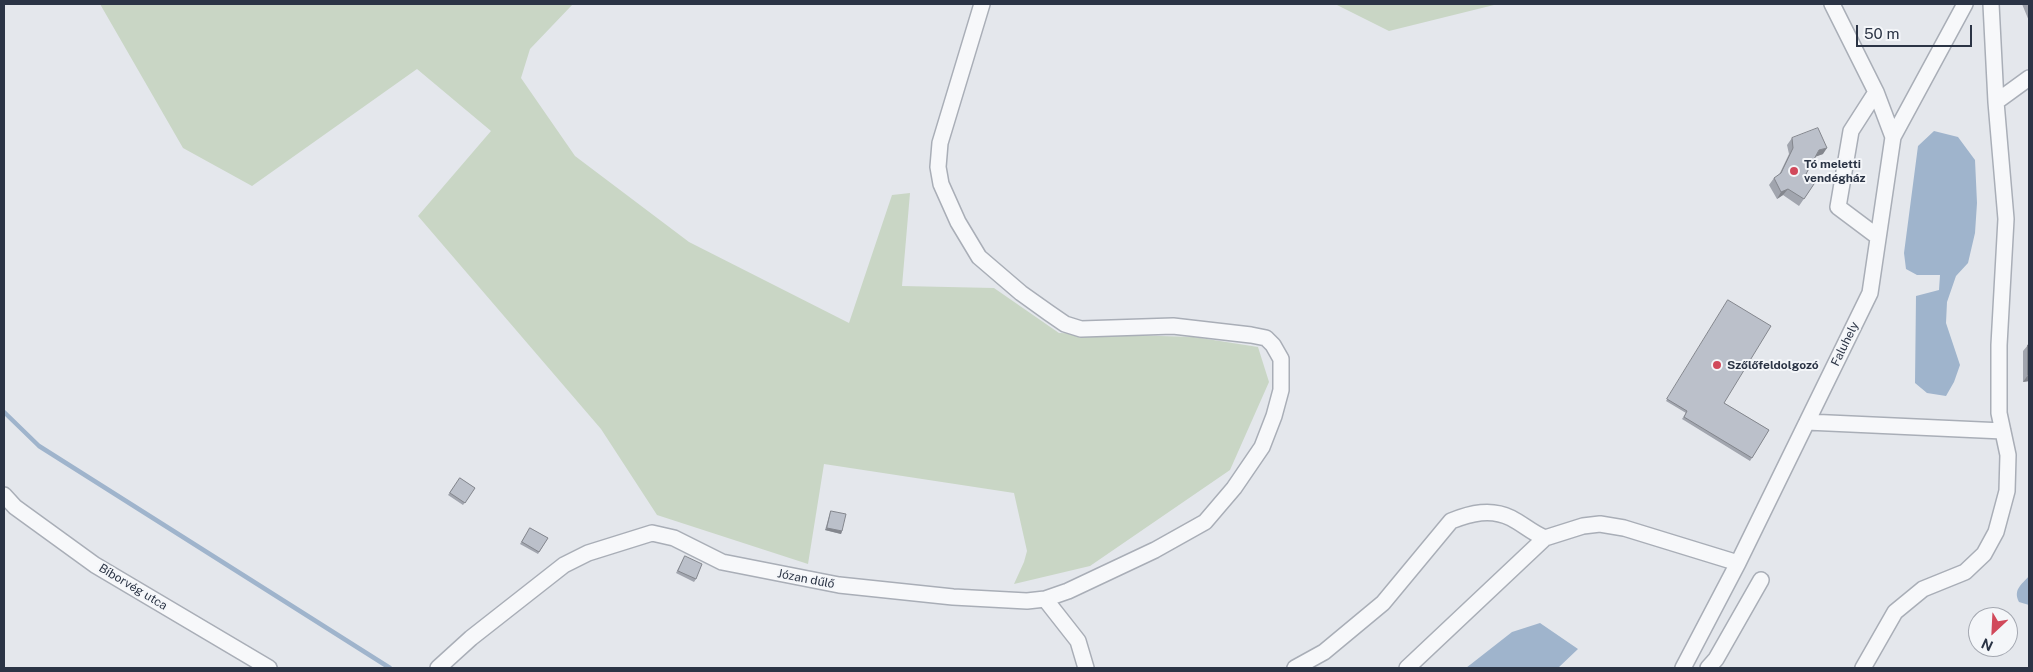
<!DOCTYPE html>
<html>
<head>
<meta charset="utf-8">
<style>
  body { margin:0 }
  #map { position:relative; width:2033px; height:672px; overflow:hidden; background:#e4e7ec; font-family:"Public Sans",sans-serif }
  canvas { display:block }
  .frame { position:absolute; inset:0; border:5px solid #2b3445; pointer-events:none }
  .north { position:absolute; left:1968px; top:607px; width:50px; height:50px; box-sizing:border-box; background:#f4f6f9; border:1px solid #a4a8b1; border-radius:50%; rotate:205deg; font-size:14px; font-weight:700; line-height:20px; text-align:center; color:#2b3445 }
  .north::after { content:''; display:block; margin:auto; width:18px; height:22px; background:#d1495b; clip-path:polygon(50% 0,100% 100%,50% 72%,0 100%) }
  .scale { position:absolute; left:1856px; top:25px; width:116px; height:22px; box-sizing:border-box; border:2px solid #2b3445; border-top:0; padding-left:6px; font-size:15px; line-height:18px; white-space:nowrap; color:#2b3445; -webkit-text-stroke:4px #f4f6f9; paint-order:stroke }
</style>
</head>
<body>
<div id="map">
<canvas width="2033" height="672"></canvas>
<div class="frame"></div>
<div class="north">N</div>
<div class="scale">50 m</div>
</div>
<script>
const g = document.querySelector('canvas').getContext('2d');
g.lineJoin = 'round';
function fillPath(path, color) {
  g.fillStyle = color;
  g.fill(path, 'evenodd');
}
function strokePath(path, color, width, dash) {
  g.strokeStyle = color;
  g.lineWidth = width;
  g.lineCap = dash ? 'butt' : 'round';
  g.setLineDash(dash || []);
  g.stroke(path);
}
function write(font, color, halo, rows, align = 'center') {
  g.font = font + ' "Public Sans",sans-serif';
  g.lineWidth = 4;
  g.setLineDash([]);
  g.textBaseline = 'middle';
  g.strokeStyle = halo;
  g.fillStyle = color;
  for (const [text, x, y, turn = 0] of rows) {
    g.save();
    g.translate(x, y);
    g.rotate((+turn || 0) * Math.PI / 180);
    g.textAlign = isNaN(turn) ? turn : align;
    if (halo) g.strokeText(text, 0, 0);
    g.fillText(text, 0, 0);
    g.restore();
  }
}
fillPath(new Path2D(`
  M100 4H573L530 49 521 78 575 156 689 242 849 323 892 195 910 193 902 286 994 288 1059 333 1194 337 1258 347 1269 382 1230 470 1090 566 1014 584 1024 562 1027 551 1014 493 824 464 808 564 657 515 601 429 418 216 491 131 417 69 252 186 183 148Z
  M1335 4H1498L1389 31Z`), '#c9d6c5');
fillPath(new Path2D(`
  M1934 131 1958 137 1975 160 1977 203 1975 233 1968 263 1956 276 1947 302 1946 323 1960 365 1954 382 1946 396 1927 393 1915 383 1916 296 1939 290 1940 275H1917L1906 269 1904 253 1918 146Z
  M2029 576V605L2019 602C2013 590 2021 585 2029 576Z
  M1540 623 1578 649 1558 668H1466L1512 632Z`), '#9fb4cc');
strokePath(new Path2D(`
  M4 412 39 446 390 668`), '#9fb4cc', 4.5);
const minor = new Path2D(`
  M1991 4 1996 102
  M1876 92 1851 131 1838 207 1878 237
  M1893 137 1965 4
  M1807 422 2003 431
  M4 495 15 507 95 565 269 668
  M1045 599 1078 641 1086 668
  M438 668 471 638 564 565 588 553 652 533 674 538 722 562 839 585 953 597 1027 601 1045 599 1068 591 1155 550 1205 522 1234 488 1262 447 1274 416 1281 390V359L1273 345 1266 338 1251 335 1173 326 1081 329 1065 324 1049 313 1021 293 979 257 958 222 941 184 938 167 940 143 982 4
  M1295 668 1324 652 1383 603 1451 521C1471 513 1491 508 1511 518 1523 524 1532 533 1545 538
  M1407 668 1545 538 1583 526 1600 524 1624 528 1738 563
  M1683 668 1738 563 1870 293 1893 137 1876 92 1832 4
  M1708 668 1716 659 1761 580
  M1863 668 1895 612 1923 589 1965 572 1984 554 1996 532 2007 491 2008 455 1999 413V345L2006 219 1996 102 2029 78`);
strokePath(minor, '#a9aeb7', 18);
strokePath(minor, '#f7f8fa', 15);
fillPath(new Path2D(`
  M2022 4H2029V21Z
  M1792 138 1823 154 1816 156 1806 174 1816 181 1799 206 1783 195 1777 199 1769 185 1774 178 1779 175 1789 154 1787 145Z
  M1728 300 1724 403 1769 430 1750 461 1682 419 1686 413 1666 401Z
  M2028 345 2029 381 2023 382V351Z
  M460 478 475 488 463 505 448 495Z
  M831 511 842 531 841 534 825 530 830 513Z
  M530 528 548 538 538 554 520 544Z
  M685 556 696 579 694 582 676 573Z`), '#a1a5ae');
fillPath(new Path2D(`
  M1827 148 1823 154 1815 157 1819 150Z
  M1788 189 1783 195 1777 199 1781 192Z
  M2028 375H2029V381L2023 382Z
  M827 528 842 531 841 534 825 530Z`), '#83868d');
const building = new Path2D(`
  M1818 128 1827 148 1819 150 1806 174 1816 181 1804 199 1788 189 1781 192 1774 178 1781 173 1793 148 1792 138Z
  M1728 300 1771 326 1724 403 1769 430 1752 458 1684 417 1687 411 1667 399Z
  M2028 345H2029V375H2028Z
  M460 478 475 488 465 503 450 493Z
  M831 511 846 514 842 531 827 528Z
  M530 528 548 538 539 552 522 542Z
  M685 556 702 564 696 579 678 571Z`);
fillPath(building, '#bbc0ca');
strokePath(building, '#83868d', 1);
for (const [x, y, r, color] of [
  [1794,171,5,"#d1495b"],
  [1717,365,5,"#d1495b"]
]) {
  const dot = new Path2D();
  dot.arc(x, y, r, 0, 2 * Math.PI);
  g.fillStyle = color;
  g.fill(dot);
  strokePath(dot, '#f4f6f9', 2);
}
write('bold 12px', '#2b3445', '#f4f6f9', [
  ["Tó meletti",1804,164],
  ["vendégház",1804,178],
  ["Szőlőfeldolgozó",1727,365]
], 'left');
write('12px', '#2b3445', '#f4f6f9', [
  ["Faluhely",1845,344,-64],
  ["Józan dűlő",806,579,11],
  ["Bíborvég utca",133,587,31]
]);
</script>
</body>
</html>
